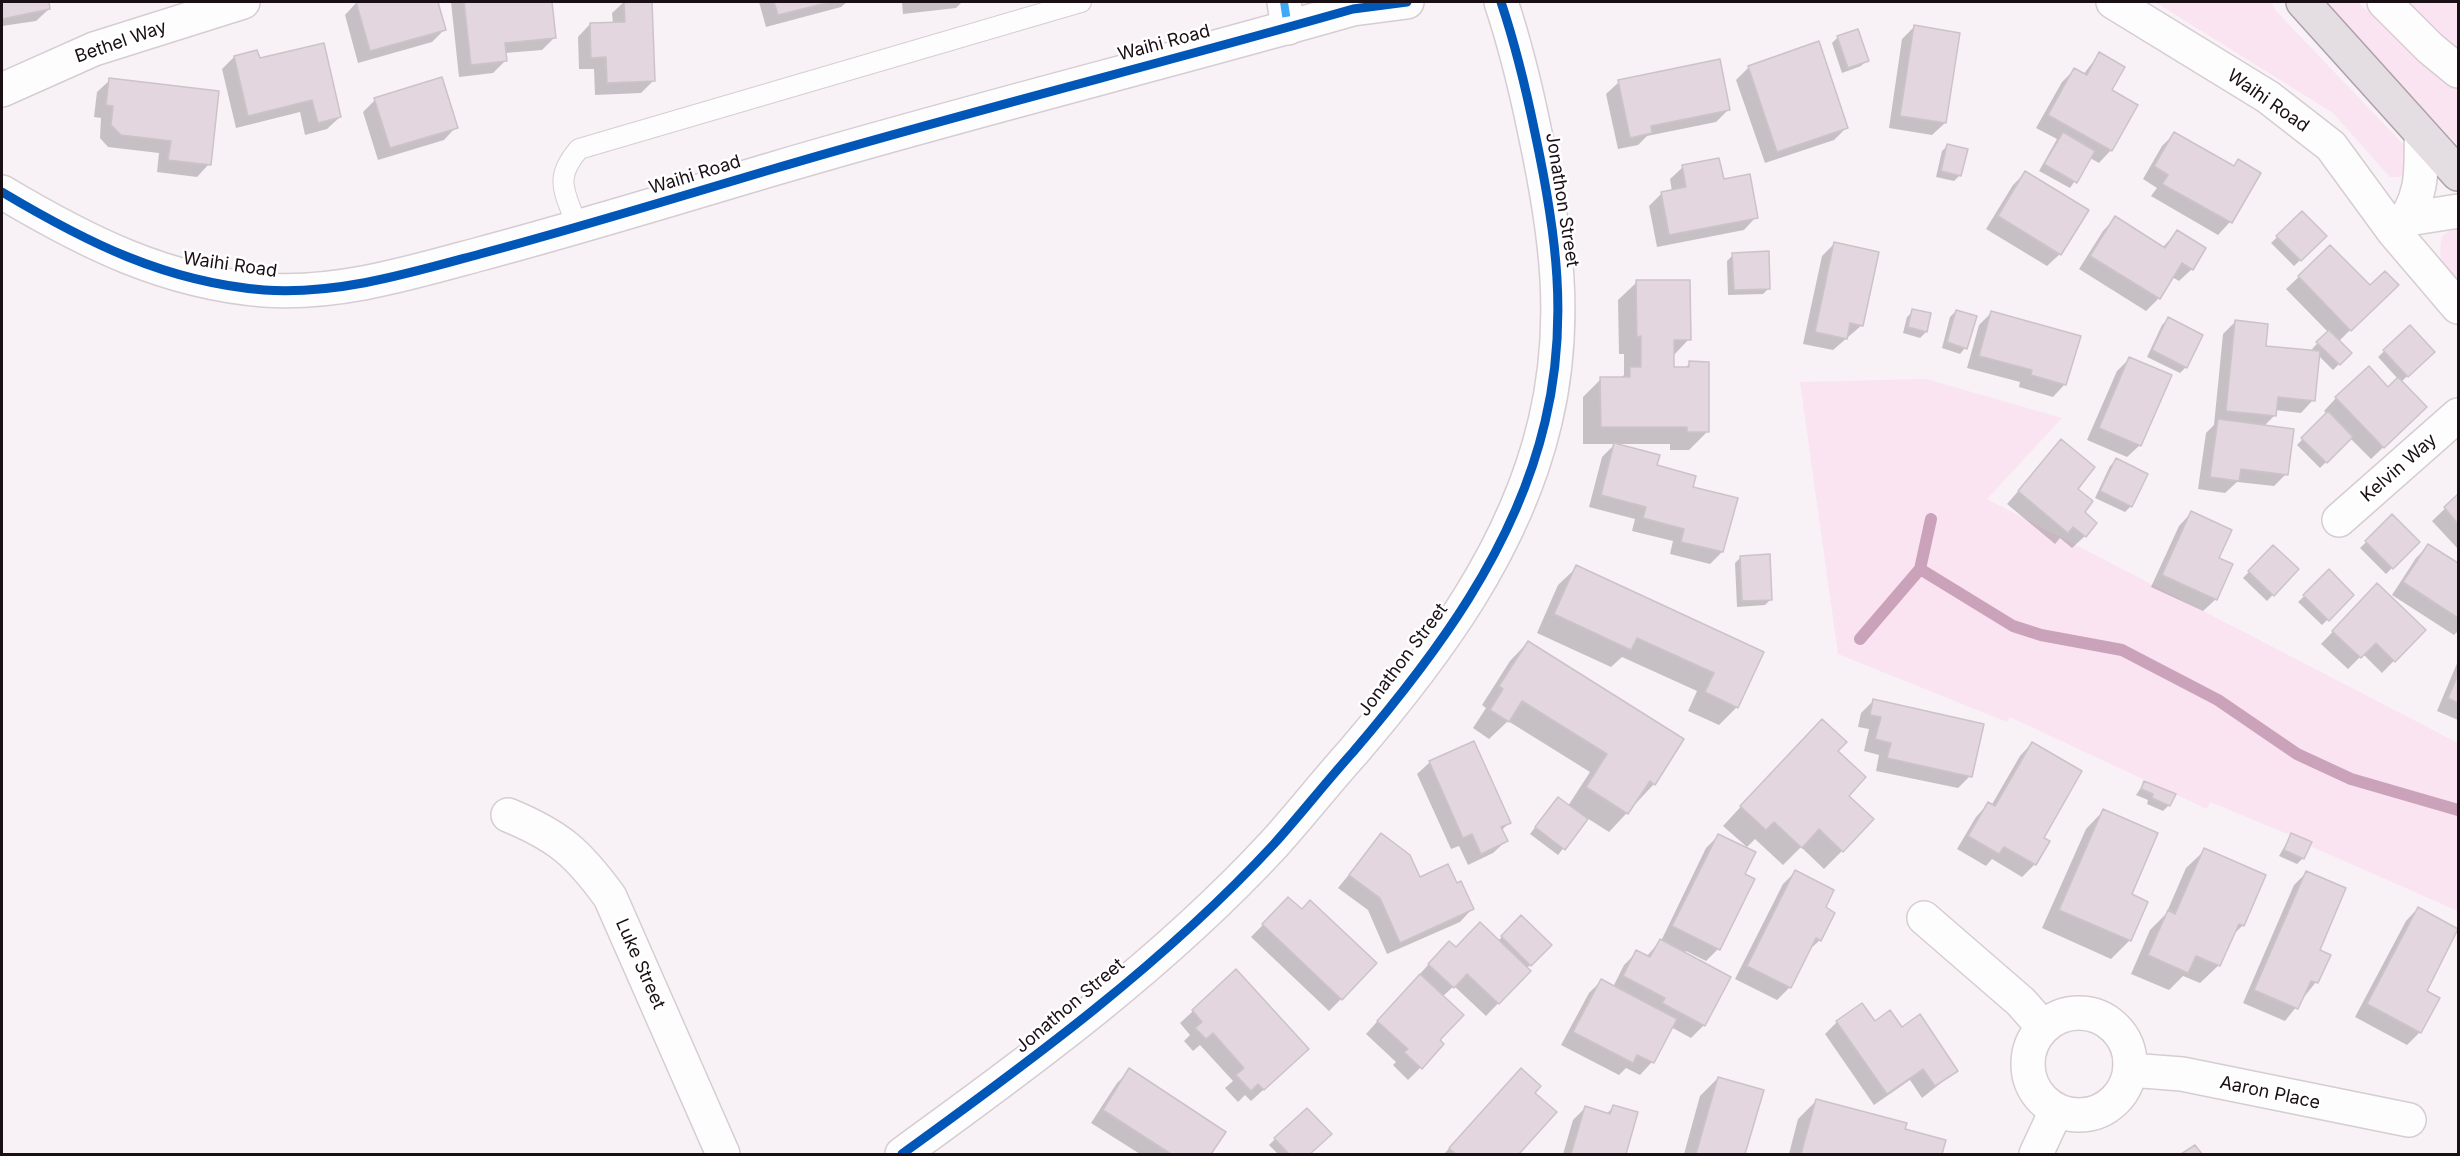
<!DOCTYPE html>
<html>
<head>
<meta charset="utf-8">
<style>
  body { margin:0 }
  #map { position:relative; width:2460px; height:1156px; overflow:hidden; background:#f8f1f5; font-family:Inter,sans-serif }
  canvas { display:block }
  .frame { position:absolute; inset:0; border:3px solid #1a0f15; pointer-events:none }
</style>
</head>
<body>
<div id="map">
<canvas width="2460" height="1156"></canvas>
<div class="frame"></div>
</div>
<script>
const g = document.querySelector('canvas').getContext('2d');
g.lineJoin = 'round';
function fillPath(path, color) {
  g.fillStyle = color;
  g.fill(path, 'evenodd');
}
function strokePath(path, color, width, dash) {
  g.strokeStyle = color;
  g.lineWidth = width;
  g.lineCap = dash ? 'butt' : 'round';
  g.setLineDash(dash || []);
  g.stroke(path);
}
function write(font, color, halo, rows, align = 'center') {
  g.font = font + ' Inter,sans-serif';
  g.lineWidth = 5;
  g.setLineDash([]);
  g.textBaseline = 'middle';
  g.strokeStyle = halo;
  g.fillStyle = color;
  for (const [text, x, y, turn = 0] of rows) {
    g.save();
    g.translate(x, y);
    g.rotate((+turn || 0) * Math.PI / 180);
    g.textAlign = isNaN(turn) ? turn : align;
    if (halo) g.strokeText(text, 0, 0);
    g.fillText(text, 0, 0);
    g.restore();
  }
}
fillPath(new Path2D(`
  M2155 2H2271L2276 11 2404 145 2409 162 2402 177H2390L2333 113Z
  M2321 2H2357L2458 87V145Z
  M2401 2H2458V54Z
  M2451 229H2458V289C2444 272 2437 260 2442 237Z
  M1926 379 2062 418 1987 499 2458 743V911L2310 846 2311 842 2291 833 2290 835 2210 802 2207 809 2010 717 2007 722 1838 654 1800 382Z`), '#fae4f1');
fillPath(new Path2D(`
  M2 2H48L49 9 36 21 2 26Z
  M357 2H436L444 30 432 42 358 63 345 15Z
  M451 2H551L555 37 542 50 505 53V61L493 73 459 77Z
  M624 2H651L654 80 641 93 595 95 594 69H579L578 37 590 24H613L612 13Z
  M759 2H847L841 7 766 27Z
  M902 2H962L956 8 903 14Z
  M1915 26 1945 123 1932 135 1889 128 1902 39Z
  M1838 37 1867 60 1861 66 1842 73 1832 43Z
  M2099 54 2110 91 2111 150 2099 163 2090 158 2070 188 2039 171 2057 139 2036 128 2062 82 2074 70 2083 75Z
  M234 57 258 60 340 117 327 129 305 135 300 112 236 128 222 69Z
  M1749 67 1847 127 1834 140 1765 163 1736 80Z
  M110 80 209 164 197 177 157 172 159 153 108 147 100 138 101 118 94 117 97 92Z
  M1619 82 1729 109 1716 122 1647 136 1638 145 1618 149 1606 94Z
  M375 100 456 127 444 140 378 160 363 112Z
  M2174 134 2233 167 2239 161 2259 173 2230 222 2218 235 2151 196 2157 188 2143 179 2162 146Z
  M1948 145 1960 175 1954 181 1936 177 1942 151Z
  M1683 167 1722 181 1756 217 1744 230 1657 247 1649 206 1662 193 1672 191 1670 179Z
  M2025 173 2060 254 2047 266 1986 229 2013 185Z
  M2302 213 2325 236 2294 266 2271 243Z
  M2115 218 2162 248 2177 232 2192 269 2179 281 2172 277 2158 299 2146 311 2079 269 2103 231Z
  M1834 244 1862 325 1833 350 1803 344 1822 256Z
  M2330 247 2370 288 2396 285 2338 342 2350 353 2333 370 2318 355 2313 400 2301 413 2275 410V415L2263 427 2286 474 2274 486 2237 482 2225 493 2198 489 2206 433 2214 425 2223 334 2235 322 2264 347 2315 352 2312 349 2328 332 2286 289Z
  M1733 255 1769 288 1763 294 1728 295 1727 261Z
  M1637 282 1689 339 1673 356V368H1685L1690 363 1708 431 1689 450H1670V444H1617L1691 488 1722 552 1710 564 1670 554 1673 541 1632 531 1635 519 1589 507 1602 457 1615 444H1583V397L1601 379H1620L1624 375V354H1619L1618 300Z
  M1913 311 1926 332 1920 338 1903 333 1907 317Z
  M1956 311 1965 348 1960 354 1942 348 1950 317Z
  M1992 312 2065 384 2053 397 2019 387 2020 382 1967 368 1979 325Z
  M2168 319 2186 367 2180 373 2147 357 2162 325Z
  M2410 327 2433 352 2401 382 2413 419 2371 459 2350 438 2320 468 2297 445 2327 414 2324 411 2336 398 2388 389 2398 379 2378 357Z
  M2130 358 2140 445 2127 457 2087 440 2117 371Z
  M2062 441 2082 513 2085 536 2072 548 2060 538 2055 544 2007 504Z
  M2116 460 2131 506 2125 512 2095 498 2110 466Z
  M2458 496V549L2432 521Z
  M2191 513 2217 559 2216 599 2203 611 2151 587 2179 526Z
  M2392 517 2418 542 2386 574 2360 548Z
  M2428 546 2458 565V631L2454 635 2392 595 2416 558Z
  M2273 547 2297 569 2267 601 2243 578Z
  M1741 557 1771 599 1765 605 1737 607 1735 563Z
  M1577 567 1762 653 1737 707 1719 725 1688 711 1697 691 1622 657 1611 667 1537 633 1558 585Z
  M2329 572 2352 595 2322 625 2298 602Z
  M2365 598 2424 630 2382 673 2363 654 2348 669 2321 644Z
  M1528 642 1654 784 1609 832 1587 818 1558 855 1530 834 1552 805 1568 806 1590 772 1508 721 1489 739 1473 728 1486 708 1482 705 1510 661Z
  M2458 661V720L2437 711Z
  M1873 701 1970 776 1958 788 1876 771 1879 755 1864 751 1869 729 1858 727 1861 713Z
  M1803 739 1836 751 1847 796 1842 851 1824 869 1801 847 1783 865 1755 839 1747 847 1723 826Z
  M2032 743 2042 838 2035 864 2022 877 1992 859 1986 866 1957 849 1976 817 1988 804 1991 806 2020 756Z
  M1430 762 1509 823 1501 831 1506 841 1493 853 1468 865 1459 846 1451 849 1417 774Z
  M2144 783 2169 805 2163 811 2147 804 2148 800 2136 795Z
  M2104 810 2130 895 2146 902 2129 941 2111 959 2042 928 2086 829Z
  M1381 835 1419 879 1456 885 1472 909 1460 922 1387 954 1368 910 1338 888Z
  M2291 835 2303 858 2297 864 2279 856Z
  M1718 836V949L1706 961 1686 951 1685 954 1729 978 1704 1025 1691 1038 1671 1027 1652 1062 1640 1075 1626 1068 1619 1075 1561 1045 1589 993 1601 981 1613 987 1624 965 1637 952 1646 957 1662 939 1706 848Z
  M2205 850 2243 925 2231 937 2219 965 2200 983 2183 976 2169 990 2131 974 2150 930 2166 914 2186 868Z
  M1795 872 1824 908 1820 940 1807 952 1790 987 1777 1000 1735 979 1783 884Z
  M2306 873 2316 982 2285 1021 2243 1003 2294 885Z
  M1288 899 1341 999 1329 1011 1251 937Z
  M2418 908 2425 991 2420 1032 2407 1045 2355 1017 2406 921Z
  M1521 917 1550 945 1527 968 1529 971 1486 1016 1454 986 1442 997 1438 1040 1421 1067 1408 1080 1393 1065 1396 1062 1366 1034 1437 955 1498 941Z
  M1236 972 1294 1062 1251 1101 1245 1095 1238 1102 1225 1088 1233 1081 1200 1045 1193 1051 1184 1041 1190 1035 1180 1023Z
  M1837 1022 1874 1023 1901 1029 1956 1071 1922 1098 1910 1080 1874 1105 1825 1034Z
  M1130 1070 1224 1132 1210 1154H1140L1091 1123 1117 1083Z
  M1718 1078 1762 1091 1745 1154H1684L1700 1096Z
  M1509 1082 1533 1093 1555 1112 1517 1154H1444Z
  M1817 1100 1945 1141 1941 1154H1789L1798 1119Z
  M1614 1107 1636 1113 1624 1154H1557H1563L1573 1120 1585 1108 1606 1114Z
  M1329 1134 1308 1154H1278L1269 1145 1275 1139Z`), '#0003');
strokePath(new Path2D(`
  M1920 569 1931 519
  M1860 639 1920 569 2013 626 2041 635 2122 650 2218 700 2297 754 2351 779 2458 810`), '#caa3bb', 12);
const building = new Path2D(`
  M2 2H49L50 9 2 19Z
  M356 2H438L446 30 370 51Z
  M464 2H552L556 38 505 43 507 61 471 65Z
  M624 2H652L655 81 607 83 606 57 591 58 590 23 625 22Z
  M774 2H830L778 15Z
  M1914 25 1960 33 1946 123 1900 116Z
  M1858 29 1869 61 1848 68 1837 36Z
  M1819 41 1848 128 1777 152 1748 66Z
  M324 43 341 117 318 123 312 100 248 116 234 56 257 50 260 58Z
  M2099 52 2125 67 2112 90 2138 105 2112 151 2048 115 2074 68 2087 75Z
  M1720 59 1730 110 1651 126 1652 133 1630 138 1618 80Z
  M442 77 458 128 390 148 374 98Z
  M109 78 219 91 211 165 168 160 171 141 121 135 111 125 113 106 106 105Z
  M2063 132 2095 151 2077 183 2044 164Z
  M2174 132 2234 166 2238 159 2261 173 2232 223 2162 184 2168 175 2154 166Z
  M1947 144 1968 149 1961 176 1941 171Z
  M1719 158 1724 179 1750 174 1758 218 1669 235 1661 192 1686 187 1682 165Z
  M2025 171 2089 210 2061 255 1998 216Z
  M2302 211 2327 236 2301 261 2276 236Z
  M2115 216 2165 248 2177 230 2206 248 2193 270 2182 263 2160 299 2090 256Z
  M1834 242 1879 252 1863 326 1850 323 1847 339 1815 332Z
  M2330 245 2370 285 2385 271 2399 285 2351 331 2298 276Z
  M1769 251 1770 289 1734 290 1732 253Z
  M1636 280H1690L1691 340H1674V367H1689V361L1709 362V432H1687V427H1601L1600 377H1630V367H1641V336L1637 337Z
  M1912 309 1931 313 1927 332 1908 327Z
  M1956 310 1977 316 1967 349 1947 342Z
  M1991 311 2081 336 2066 385 2031 375 2032 370 1979 356Z
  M2168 317 2203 335 2187 368 2152 350Z
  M2235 320 2268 324 2266 346 2320 351 2315 401 2278 397 2276 416 2226 411Z
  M2410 325 2435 352 2408 377 2383 350Z
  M2329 330 2352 353 2340 365 2316 342Z
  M2129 357 2172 375 2141 446 2099 428Z
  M2369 366 2388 387 2398 377 2427 407 2384 448 2335 397Z
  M2328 411 2353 437 2327 463 2301 438Z
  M2218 419 2294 429 2288 475 2241 469 2239 481 2210 477Z
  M2061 439 2095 467 2078 489 2093 501 2085 512 2097 523 2086 537 2073 527 2068 533 2018 491Z
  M1614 443 1660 455 1657 465 1696 476 1693 487 1738 498 1723 552 1681 542 1684 529 1643 518 1646 507 1601 495Z
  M2116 458 2148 474 2132 507 2100 491Z
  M2458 494V524L2444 507Z
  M2191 511 2232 530 2219 558 2233 564 2217 600 2162 575Z
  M2392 514 2420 542 2393 569 2365 541Z
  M2428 544 2458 563V618L2403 582Z
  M2273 545 2299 569 2274 596 2248 571Z
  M1770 554 1772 600 1742 601 1740 556Z
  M1576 565 1764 652 1738 708 1705 692 1714 673 1637 638 1631 650 1554 614Z
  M2329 569 2354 595 2329 621 2303 595Z
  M2377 583 2426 630 2395 662 2376 643 2361 658 2332 631Z
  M1528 641 1684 739 1655 785 1650 781 1628 814 1586 787 1607 754 1522 701 1509 722 1490 710 1503 689 1499 686Z
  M2458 675V703L2448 698Z
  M1873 699 1984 724 1972 777 1887 758 1891 743 1875 739 1881 717 1870 715Z
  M1822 719 1847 742 1838 751 1866 777 1849 796 1874 819 1843 852 1819 829 1802 848 1774 822 1766 830 1740 806Z
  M1474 741 1511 823 1501 827 1508 841 1481 854 1472 834 1463 838 1429 761Z
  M2032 742 2082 771 2044 838 2050 841 2036 865 2004 847 1999 854 1968 836 1988 802 1995 806Z
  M2144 781 2176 794 2170 806 2152 798 2153 794 2141 789Z
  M1558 797 1588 819 1565 850 1535 827Z
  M2103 809 2158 833 2132 894 2148 902 2131 941 2059 910Z
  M1381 833 1410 855 1420 877 1448 864 1457 883 1461 881 1474 909 1400 943 1380 898 1349 875Z
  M2291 833 2312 842 2304 859 2284 850Z
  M1718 834 1756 852 1745 874 1755 879 1720 950 1672 926Z
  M2204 848 2266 875 2244 926 2239 924 2220 966 2196 956 2188 973 2148 955 2168 910 2175 914Z
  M1795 870 1834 890 1826 907 1835 913 1821 941 1816 938 1791 988 1747 966Z
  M2306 871 2346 888 2320 950 2331 955 2318 983 2311 981 2298 1009 2254 990Z
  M1288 897 1302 909 1310 900 1377 963 1342 1000 1262 924Z
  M2418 907 2458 929 2427 991 2440 998 2421 1033 2367 1004Z
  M1521 915 1552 945 1531 966 1501 936Z
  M1480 922 1531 971 1499 1004 1467 974 1454 988 1428 964 1449 941 1456 947Z
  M1660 939 1731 977 1705 1026 1662 1003 1665 998 1623 976 1636 950 1650 957Z
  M1236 969 1309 1049 1264 1090 1258 1084 1251 1091 1236 1075 1244 1068 1213 1033 1206 1039 1195 1028 1202 1022 1192 1010Z
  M1420 974 1464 1015 1440 1040 1444 1044 1422 1069 1404 1052 1408 1049 1377 1021Z
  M1601 979 1677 1019 1654 1063 1637 1055 1633 1063 1573 1032Z
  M1862 1003 1875 1021 1890 1010 1902 1027 1920 1014 1958 1071 1935 1086 1923 1069 1887 1094 1836 1021Z
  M1129 1068 1226 1132 1211 1154H1171L1103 1110Z
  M1521 1068 1541 1086 1535 1093 1557 1112 1519 1154H1456L1449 1148Z
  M1718 1077 1764 1090 1745 1154H1696Z
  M1816 1099 1907 1123 1905 1129 1946 1140 1942 1154H1801Z
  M1613 1105 1638 1112 1626 1154H1571L1585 1106 1610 1114Z
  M1307 1108 1332 1134 1310 1154H1289L1274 1138Z
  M2195 1145 2202 1154H2181Z`);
fillPath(building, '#e4d6de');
strokePath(building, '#ccc3c8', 1.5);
const service = new Path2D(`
  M577 227C566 192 552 180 579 149L1081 2`);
const minor = new Path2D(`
  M1284 2 1288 28
  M2113 2 2268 97 2331 146 2394 232 2458 307
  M2384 2 2430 48 2458 71
  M2 90 94 49 243 2
  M2408 219 2458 211
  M2394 232C2423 204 2422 172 2421 134
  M2339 520 2458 415
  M508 815C559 836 578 853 610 897L723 1154
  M1924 918 2021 1002 2043 1027
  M2028 1064a51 51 0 1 1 102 0a51 51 0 1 1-102 0Z
  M2130 1070 2182 1074 2409 1120
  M902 1154C1032 1060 1164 963 1274 844 1301 814 1326 782 1353 752 1436 655 1515 549 1545 422 1569 322 1556 231 1535 133 1526 89 1515 44 1501 2
  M2036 1154 2056 1111`);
const secondary = new Path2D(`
  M2 192C86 242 165 282 264 290 338 295 410 273 480 254 578 228 675 198 773 169 965 112 1160 64 1353 9L1407 2`);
const trunk = new Path2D(`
  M2303 2 2458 174`);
strokePath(service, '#d6cdd2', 22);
strokePath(minor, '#d6cdd2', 36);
strokePath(secondary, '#d6cdd2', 36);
strokePath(trunk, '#aea1a9', 36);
strokePath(service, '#fefdfe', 20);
strokePath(minor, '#fefdfe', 33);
strokePath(secondary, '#fefdfe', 33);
strokePath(trunk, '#e4dde2', 33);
strokePath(new Path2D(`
  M1284 2 1288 28`), '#3fa9f5', 8, [15, 8]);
strokePath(new Path2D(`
  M2 192C86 242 165 282 264 290 338 295 410 273 480 254 578 228 675 198 773 169 965 112 1160 64 1353 9L1407 2
  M902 1154C1032 1060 1164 963 1274 844 1301 814 1326 782 1353 752 1436 655 1515 549 1545 422 1569 322 1556 231 1535 133 1526 89 1515 44 1501 2`), '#0057b8', 9);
write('18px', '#1a0f15', '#fff', [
  ["Bethel Way",121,42,-19],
  ["Waihi Road",1164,43,-15],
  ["Waihi Road",2268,101,35],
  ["Waihi Road",695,175,-17],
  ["Jonathon Street",1562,200,81],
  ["Waihi Road",230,265,8],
  ["Kelvin Way",2399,468,-41],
  ["Jonathon Street",1403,660,-53],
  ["Luke Street",640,964,66],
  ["Jonathon Street",1070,1006,-40],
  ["Aaron Place",2270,1093,12]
]);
</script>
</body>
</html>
